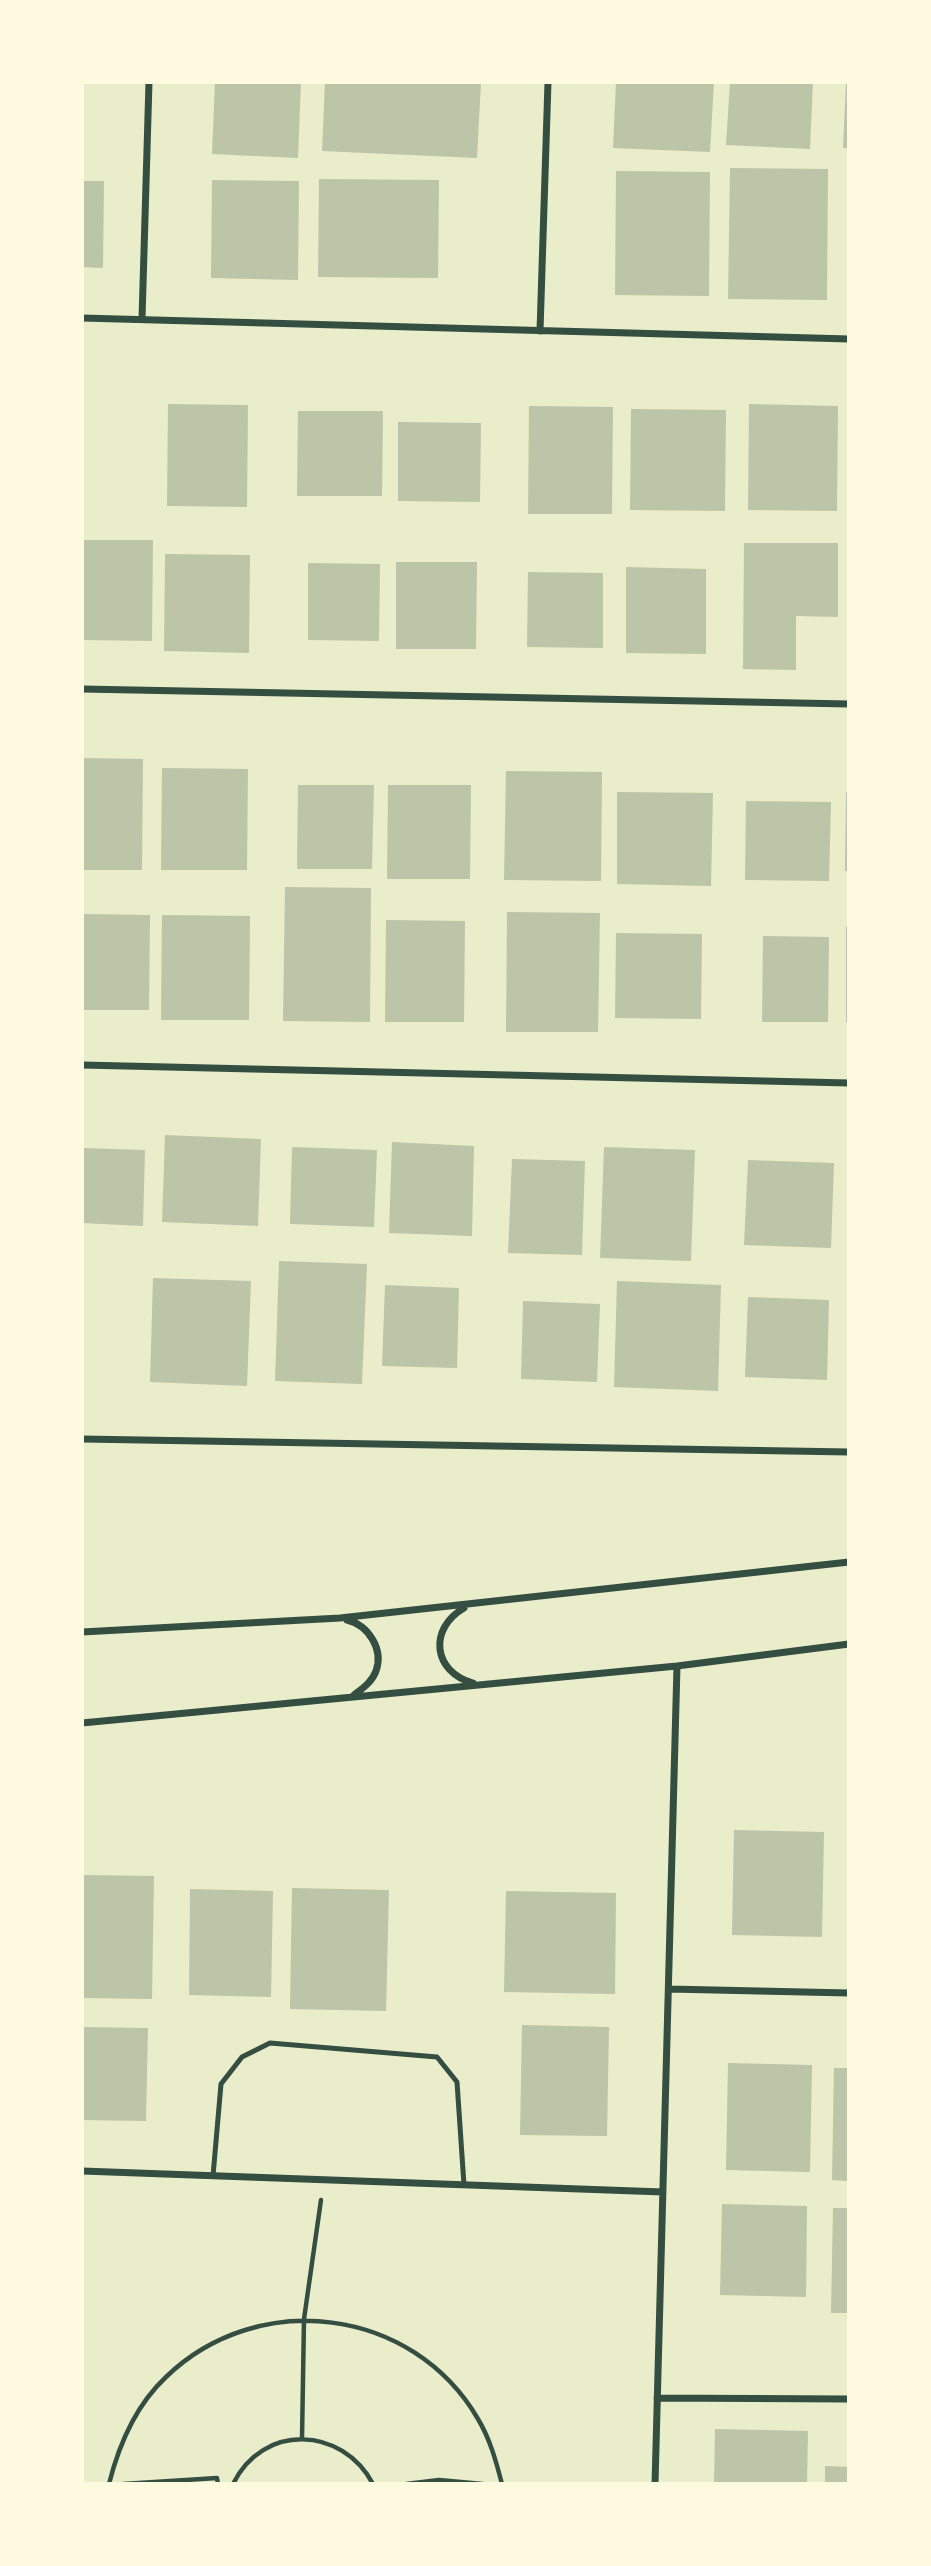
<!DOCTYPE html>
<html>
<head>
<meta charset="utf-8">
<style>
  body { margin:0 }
  #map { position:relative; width:931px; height:2566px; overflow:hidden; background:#e9edc9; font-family:"Titillium Web",sans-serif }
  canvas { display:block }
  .frame { position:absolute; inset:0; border:84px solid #fefae0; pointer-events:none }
</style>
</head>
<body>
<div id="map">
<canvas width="931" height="2566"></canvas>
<div class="frame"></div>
</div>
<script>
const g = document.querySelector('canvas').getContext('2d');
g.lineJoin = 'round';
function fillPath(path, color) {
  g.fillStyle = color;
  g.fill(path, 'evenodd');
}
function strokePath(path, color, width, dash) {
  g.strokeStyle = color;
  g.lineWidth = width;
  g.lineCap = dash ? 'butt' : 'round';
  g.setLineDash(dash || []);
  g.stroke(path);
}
fillPath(new Path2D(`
  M215 82H301L298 158 212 154Z
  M325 82H481L477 158 322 151Z
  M616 82H714L710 152 613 148Z
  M730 82H813L810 149 726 145Z
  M846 82H849V148H843Z
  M730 168 828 169 827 300 728 299Z
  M616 171 710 172 709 296 615 295Z
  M319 179 439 180 438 278 318 277Z
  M212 180 299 181 298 280 211 278Z
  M82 181H104L103 268 82 267Z
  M168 404 248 405 247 507 167 506Z
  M749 404 838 406 837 511 748 510Z
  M529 406 613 407 612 514H528Z
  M631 409 726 410 725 511 630 510Z
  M298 411H383L382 496H297Z
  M398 422 481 423 480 502 398 501Z
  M82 540H153L152 641 82 640Z
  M744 543H838V617L796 616V670L743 669Z
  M165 554 250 555 249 653 164 651Z
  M396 562H477L476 649H396Z
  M308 563 380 564 379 641 308 640Z
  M626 567 706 569V654L626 653Z
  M528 572 603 573V648L527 647Z
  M82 758 143 759 142 870H82Z
  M162 768 248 769 247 870H161Z
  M506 771 602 772 601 881 504 880Z
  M298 785H374L372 869H297Z
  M388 785H471L470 879H387Z
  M617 792 713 793 711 886 617 884Z
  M846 792H849V871H845Z
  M746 801 831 802 829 881 745 880Z
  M285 887 371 888 370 1022 283 1021Z
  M507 912 600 913 598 1032H506Z
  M82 914 150 915 149 1010H82Z
  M162 915 250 916 249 1020H161Z
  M386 920 465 921 464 1022H385Z
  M846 926H849V1022H846Z
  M616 933 702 934 701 1019 615 1018Z
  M763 936 829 937 828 1022H762Z
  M165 1135 261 1139 258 1226 162 1222Z
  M392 1142 474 1146 472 1236 389 1233Z
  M292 1147 377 1150 374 1227 290 1224Z
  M604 1147 695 1150 691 1261 600 1258Z
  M82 1148 145 1150 143 1226 82 1223Z
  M512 1159 585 1161 582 1255 508 1253Z
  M748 1160 834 1163 831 1248 744 1245Z
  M279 1261 367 1264 362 1384 275 1381Z
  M153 1278 251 1281 247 1386 150 1382Z
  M617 1281 721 1285 718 1391 614 1387Z
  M385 1285 459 1288 457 1368 382 1366Z
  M748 1297 829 1300 827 1380 745 1377Z
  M523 1301 600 1304 597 1382 521 1379Z
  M734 1830 824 1832 822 1937 732 1935Z
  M82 1875 154 1876 152 1999 82 1998Z
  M292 1888 389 1890 386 2011 290 2009Z
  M190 1889 273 1891 271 1997 189 1995Z
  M506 1891 616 1893 615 1994 504 1992Z
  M522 2025 609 2027 607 2136 520 2135Z
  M82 2027 148 2028 146 2121 82 2120Z
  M728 2063 812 2065 810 2172 726 2170Z
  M834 2068H849V2181L832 2180Z
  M722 2204 807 2206 806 2297 720 2295Z
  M833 2208H849V2313H831Z
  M715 2429 808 2431 807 2484H714Z
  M825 2466 849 2467V2484H825Z`), '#bcc5a7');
strokePath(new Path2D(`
  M302 2439 304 2319 321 2200
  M109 2484C119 2444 135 2406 166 2377 258 2288 413 2307 478 2419 490 2439 496 2461 502 2484
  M123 2484 217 2478 218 2484
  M233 2484C263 2423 342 2426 373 2484
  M406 2484 439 2480 483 2484`), '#344e41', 4.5);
strokePath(new Path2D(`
  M213 2176 221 2084 242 2057 270 2043 437 2057 457 2082 464 2185`), '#344e41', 5);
strokePath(new Path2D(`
  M82 318 849 339
  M142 319 149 82
  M540 331 548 82
  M82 689 849 704
  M82 1065 849 1083
  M82 1439 849 1452
  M464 1608C428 1629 433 1672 473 1683
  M347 1620C368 1625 384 1649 376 1671 372 1682 363 1688 354 1695
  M82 1632 340 1618 849 1562
  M82 1723 677 1666 849 1644
  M669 1989 849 1993
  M82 2171 663 2192
  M657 2398 849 2399
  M655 2484 677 1666`), '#344e41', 7);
</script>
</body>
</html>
